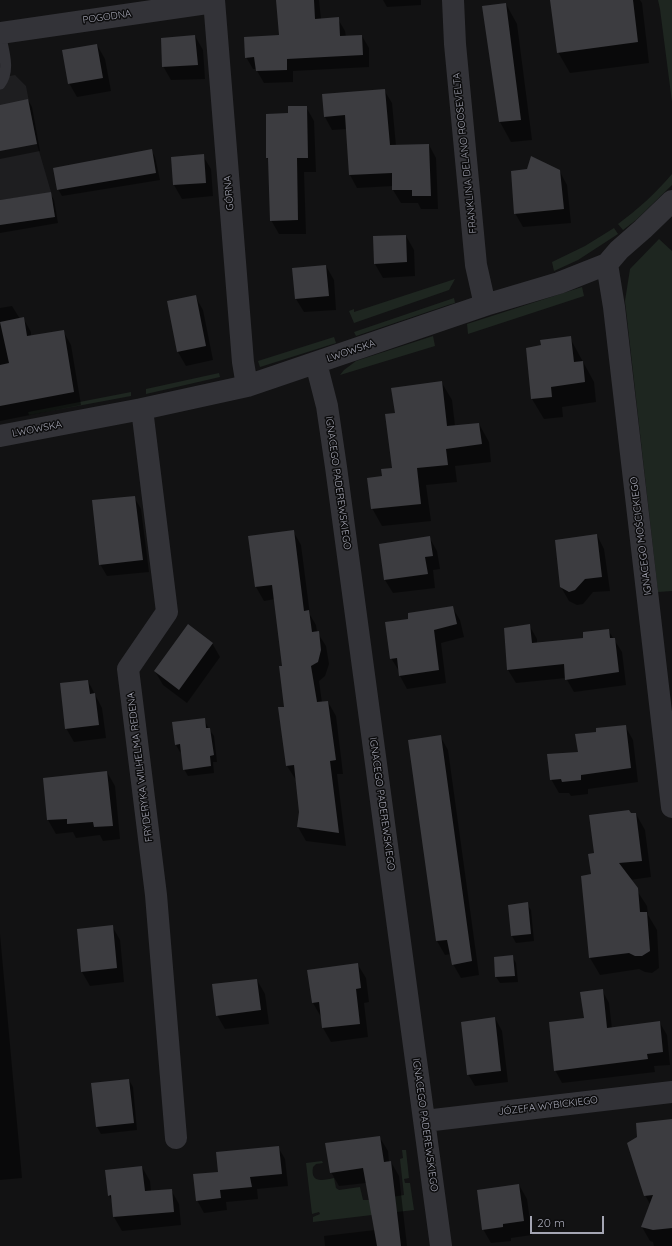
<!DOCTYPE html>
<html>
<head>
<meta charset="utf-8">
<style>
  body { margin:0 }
  #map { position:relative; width:672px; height:1246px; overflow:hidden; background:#121213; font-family:Quicksand,sans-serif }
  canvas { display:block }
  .scale { position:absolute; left:530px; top:1216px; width:74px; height:18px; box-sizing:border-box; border:2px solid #a4a5b3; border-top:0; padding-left:5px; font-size:12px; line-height:14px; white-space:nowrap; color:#a4a5b3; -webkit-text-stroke:3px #0d0d0e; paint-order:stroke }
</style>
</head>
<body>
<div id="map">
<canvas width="672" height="1246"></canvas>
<div class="scale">20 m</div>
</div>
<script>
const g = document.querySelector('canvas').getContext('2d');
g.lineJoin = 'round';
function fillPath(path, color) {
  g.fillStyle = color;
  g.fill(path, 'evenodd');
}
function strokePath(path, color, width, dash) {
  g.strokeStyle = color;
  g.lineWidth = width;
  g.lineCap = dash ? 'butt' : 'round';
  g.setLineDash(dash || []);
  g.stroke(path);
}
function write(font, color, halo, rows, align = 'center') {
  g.font = font + ' Quicksand,sans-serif';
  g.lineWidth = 3;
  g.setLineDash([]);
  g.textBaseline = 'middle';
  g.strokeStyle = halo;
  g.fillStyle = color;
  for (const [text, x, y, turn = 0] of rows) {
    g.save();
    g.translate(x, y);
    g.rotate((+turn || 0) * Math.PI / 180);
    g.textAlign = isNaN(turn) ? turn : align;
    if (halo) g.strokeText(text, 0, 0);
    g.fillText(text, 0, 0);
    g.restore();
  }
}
fillPath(new Path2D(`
  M15 75 26 86 37 144 51 192 55 217 0 225V78Z`), '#1e1e20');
fillPath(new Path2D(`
  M658 0H672V102L660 9Z
  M672 174V185L636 220 623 230 618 224C637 210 656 193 672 174Z
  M614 228 618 234 578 260 554 271 552 262 585 246Z
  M659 239 672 251V591L658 592 625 301 630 269Z
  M455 279 449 290 354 323 349 311 354 309V312Z
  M582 287 584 296 468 334 467 324Z
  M454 298 455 303 448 305 356 336 354 332Z
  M433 336 435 346 340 375 344 370 356 361Z
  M334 337 336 343 260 367 258 361Z
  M219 373 220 377 146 394V389Z
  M131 392V396L29 415 28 412Z
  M402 1150H406L409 1178 404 1179 405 1183H410L414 1210 313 1222V1217L320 1214 319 1212 312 1214 306 1163 322 1161 323 1163 316 1164 313 1167C310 1184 323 1180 334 1178L336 1188 339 1190 360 1187 363 1200H372L404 1195 400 1159 403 1158Z`), '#1e2620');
fillPath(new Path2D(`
  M277 0H319L321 19H338L345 31 346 37 362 36 369 48V67L293 71V82L264 83 256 69H253L246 57 280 36Z
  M383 0H421V5L387 7Z
  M551 0H640L642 3 649 63 570 73 558 52Z
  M506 4 517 24 532 140 511 142 500 122Z
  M195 36 203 50 205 79 171 80 163 66Z
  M97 45 105 59 111 91 77 97 69 83Z
  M384 90 392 103 396 146 429 145 436 158 438 209H421L418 203H401L393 190V186L357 188 350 175 347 129 332 130 325 117Z
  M28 100 32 107 40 151 0 159V106Z
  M306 107 314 121 316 172H304L306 234H279L271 220 269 161 267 158 289 114Z
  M151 150 155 157 160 180 62 196 58 189Z
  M203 156 211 169 213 196 182 199 174 185Z
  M559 170 567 185 571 223 523 227 515 213Z
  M50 193 54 200 58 223 0 233V200Z
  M406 236 414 250 415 276 383 278 375 264 374 237Z
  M326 266 334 280 336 310 304 312 296 299Z
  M195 296 203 310 213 360 186 366 178 352Z
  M12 306 20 319 23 318 31 332V336L63 331 71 345 81 405 0 421V308Z
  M570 338 594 382 596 402 562 407 563 417 544 419 532 399Z
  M442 383 452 400 455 426 479 424 489 442 491 462 455 466 457 482 426 485 431 521 382 526 372 508 383 477 393 469 396 413Z
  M134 497 141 509 149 572 107 576 100 564Z
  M293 531 301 545 310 615 316 625 317 632 326 646 329 664 325 676 319 681 322 703 328 702 336 716 343 774H337L346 846 306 841 298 827 300 812 296 780 287 766 280 708H286L284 667 275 599 264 601 256 587 249 537Z
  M597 535 604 549 610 591 593 592 583 604 577 605 569 601 561 587Z
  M429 537 437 551 440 569 433 570 435 588 393 593 385 580Z
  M452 607 460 620 464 637 441 643 446 683 407 689 400 676 399 671 391 658 409 620Z
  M529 625 537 639V643L585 639 608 630 622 652 626 685 574 692 566 678 516 683 508 670 505 629Z
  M212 643 220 657 187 703 163 685 155 671Z
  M88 681 102 708 106 738 74 742 66 728Z
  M204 719 209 729 214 736 217 762H213L214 773 188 776 184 769 182 751 180 752 176 745Z
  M625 726 633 740 638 782 588 789V794L571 796 569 793H559L551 779 579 753 596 732Z
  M440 736 448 750 479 975 461 978 453 964 451 954 445 955 437 941 409 741Z
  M107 772 115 786 120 839 103 841 100 835 76 838 73 832 56 834 48 820 44 779Z
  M636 814 645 830 651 877 630 880 647 906 648 915 657 930 659 968 652 973 645 972 639 969 600 975 590 958 582 877 592 875 595 853Z
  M527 904 531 910 534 941 516 943 512 936Z
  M112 926 120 940 124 982 90 986 82 972Z
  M0 934 22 1178 0 1180Z
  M512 956 516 963 518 982 500 983 496 977Z
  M358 965 366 978 369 1002 364 1003 368 1037 331 1042 323 1028 322 1017H321L313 1003Z
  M257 980 265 994 269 1024 225 1029 217 1015Z
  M602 990 609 1003 612 1029 660 1023 667 1035 670 1065 654 1066 655 1072 562 1083 555 1070Z
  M495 1018 502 1031 508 1082 475 1086 468 1074Z
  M129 1080 133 1087 137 1130 101 1134 97 1127Z
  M672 1120V1246H654L653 1242 650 1241 642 1227 650 1204 645 1195Z
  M380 1138 388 1151 389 1162H391L399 1176 407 1246H325L324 1236 375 1230 366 1183 339 1186 331 1172Z
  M278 1147 285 1159 288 1186 257 1189 258 1199 226 1202 227 1210 204 1213 197 1200 219 1173Z
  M142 1167 150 1181 151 1192 171 1190 179 1204 181 1225 122 1231 114 1217 112 1201 109 1195Z
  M519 1185 527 1199 532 1235 511 1238V1241L491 1243 483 1229Z`), '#0007');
fillPath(new Path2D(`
  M276 0H314L315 19 339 17 340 36 362 35 363 55 287 59V70L256 71 254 57 245 58 244 37 279 35Z
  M550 0H633L638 42 557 53Z
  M506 3 521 120 499 122 482 6Z
  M195 35 198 65 162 67 161 38Z
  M97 44 103 78 68 84 62 50Z
  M385 89 390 145 429 144 431 196H412V190H392V173L349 175 345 115 324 117 322 94Z
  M28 99 37 144 0 151V105Z
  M288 106H307L308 158H297L298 220 270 221 268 158H266V114L288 113Z
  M152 149 156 173 57 190 53 168Z
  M204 154 206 183 173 185 171 157Z
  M531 156 560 170 564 209 514 214 511 171 527 169Z
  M51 192 55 217 0 225V200Z
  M406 235 407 262 374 264 373 236Z
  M326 265 329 296 295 299 292 268Z
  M196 295 206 346 177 352 167 301Z
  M24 317 27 336 64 330 74 392 0 406V365L9 363 0 322Z
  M571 336 574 362 583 361 585 382 551 387 552 397 531 399 526 348 541 345 540 340Z
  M442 381 447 426 479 423 482 444 446 449 448 465 417 468 421 504 371 509 367 478 382 476 381 469 392 468 385 414 395 413 391 388Z
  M135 496 143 560 99 565 92 500Z
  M294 530 304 611 309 610 312 632 319 631 321 650 318 662 311 666 317 702 328 701 336 760 330 761 339 833 297 827 299 812 294 765 286 766 278 707H284L279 666H282L272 585 255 587 248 536Z
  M597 534 602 577 585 579 575 590 569 592 560 587 555 540Z
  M430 536 433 556 425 557 428 574 384 580 379 544Z
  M453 606 457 624 434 630 439 670 399 676 397 658 390 659 385 622 408 619V613Z
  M188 624 213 643 179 690 154 671Z
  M530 624 532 643 583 638V632L609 629 610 638H615L619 672 565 680 564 664 507 670 504 628Z
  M88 680 90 694 95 693 99 725 65 729 60 683Z
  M205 718 206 728H210L214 755 210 756 211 766 183 770 180 744 175 745 172 722Z
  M626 725 631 768 581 775V780L562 782 561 779 550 780 547 754 578 752 575 734 596 732V728Z
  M441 735 472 961 452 965 447 940 436 941 408 740Z
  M107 771 113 826 94 827 93 822 67 824V819L47 820 43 778Z
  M629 810 631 813H636L642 861 619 863 638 888 640 912H647L650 951 642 956H635L629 953 589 958 581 876 591 874 588 854 594 853 589 815Z
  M528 902 531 934 511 936 508 905Z
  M113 925 117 968 81 972 77 929Z
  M513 955 515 976 495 977 494 957Z
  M358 963 361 988 356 989 360 1024 322 1028 319 1002 312 1003 307 970Z
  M257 979 261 1010 216 1016 212 984Z
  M603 989 607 1028 660 1021 663 1052 647 1054 648 1059 554 1071 549 1022 584 1018 580 992Z
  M495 1017 501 1071 467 1075 461 1022Z
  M129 1079 134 1123 96 1127 91 1083Z
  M672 1119V1228L653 1230 641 1227 653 1195 644 1196 627 1143 637 1137 636 1123Z
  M380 1136 384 1162 391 1161 401 1246H377L363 1168 330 1173 325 1143Z
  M279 1146 282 1174 250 1177 252 1187 220 1190 221 1198 196 1201 193 1174 218 1172 216 1152Z
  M142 1166 145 1191 172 1189 174 1212 113 1217 111 1195 108 1196 105 1170Z
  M519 1184 524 1221 503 1224V1227L482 1230 477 1190Z`), '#3c3c40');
strokePath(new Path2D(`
  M0 33C3 50 11 70 0 84`), '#333338', 11);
strokePath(new Path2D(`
  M214 0 243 362 247 386
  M453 0 455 44 476 265 485 305
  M0 33 214 2
  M607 264 614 307 672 807
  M316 363 327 406 336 467 441 1246
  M142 409 167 612 128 669 156 895 176 1138
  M0 436 142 409 247 386 485 305 559 283 607 264 619 250 643 229 672 201
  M425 1121 672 1092`), '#333338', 22);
write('10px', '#a4a5b3', '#0d0d0e', [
  ["POGODNA",107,17,-8],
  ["FRANKLINA DELANO ROOSEVELTA",465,153,-96],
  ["GÓRNA",229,193,-95],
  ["LWOWSKA",351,351,-19],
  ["LWOWSKA",37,429,-11],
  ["IGNACEGO PADEREWSKIEGO",338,483,82],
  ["IGNACEGO MOŚCICKIEGO",641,536,-97],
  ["FRYDERYKA WILHELMA REDENA",140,767,-97],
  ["IGNACEGO PADEREWSKIEGO",382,804,82],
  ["JÓZEFA WYBICKIEGO",548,1106,-7],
  ["IGNACEGO PADEREWSKIEGO",425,1125,82]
]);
</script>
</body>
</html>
